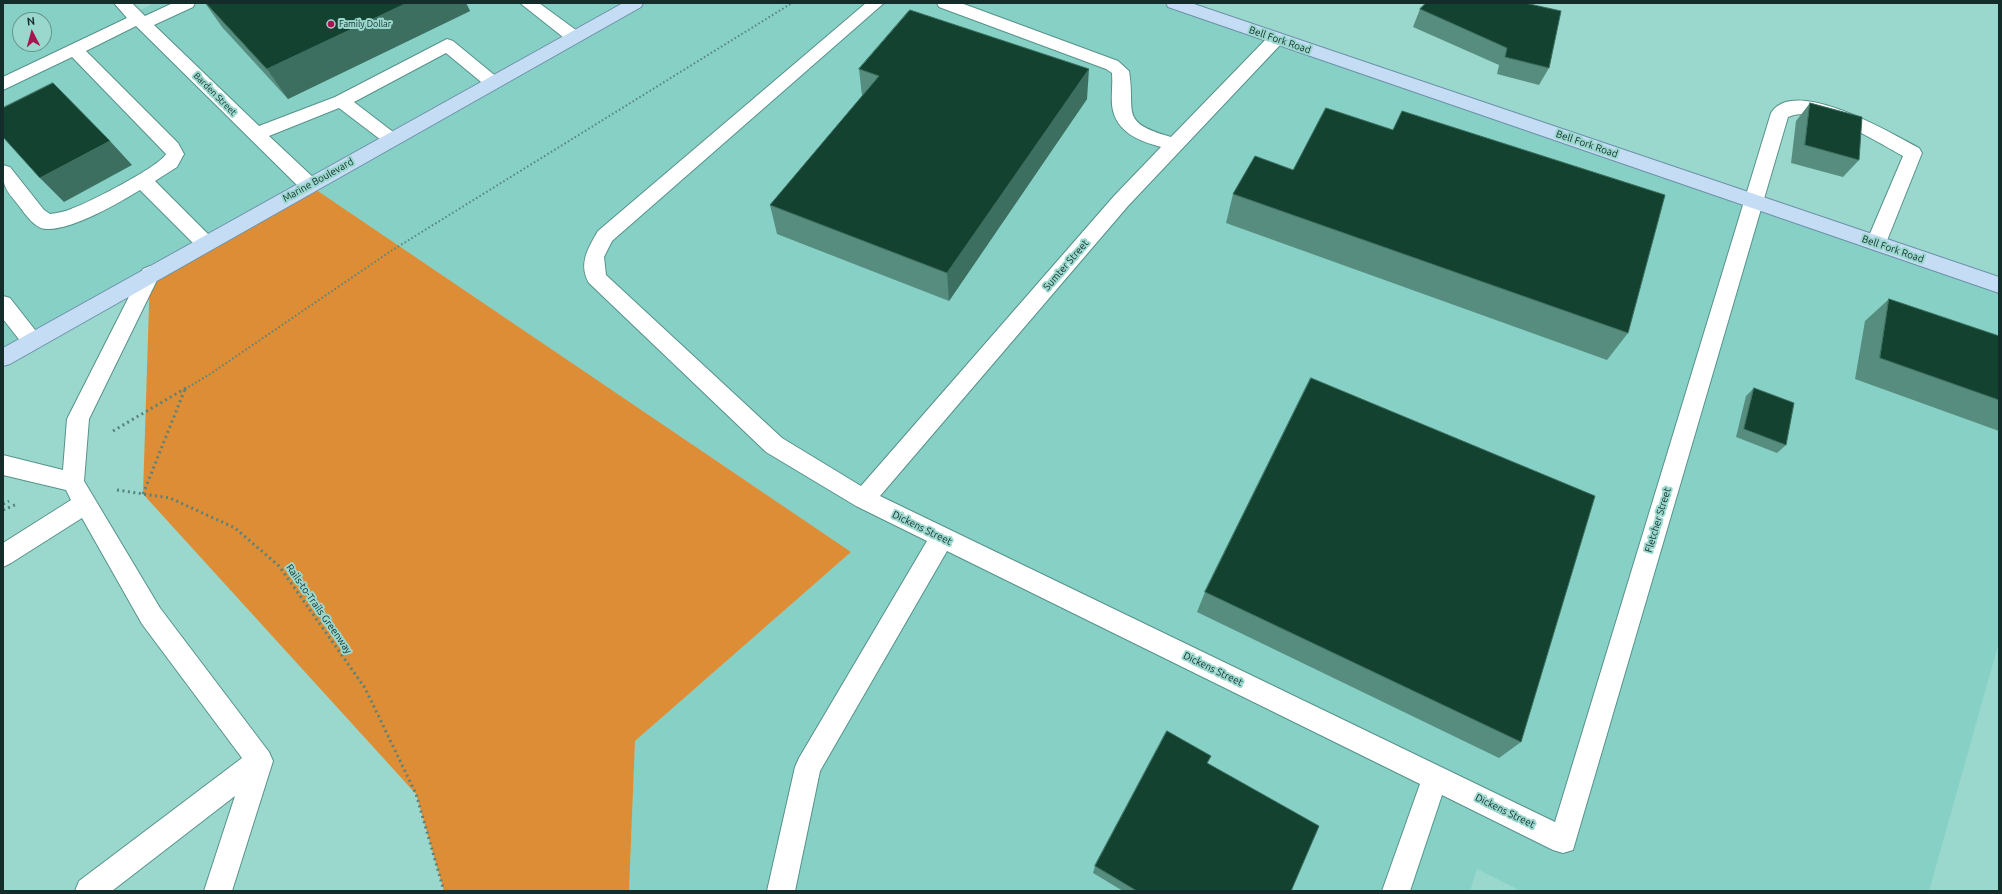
<!DOCTYPE html>
<html>
<head>
<meta charset="utf-8">
<style>
  body { margin:0 }
  #map { position:relative; width:2002px; height:894px; overflow:hidden; background:#9ad8ce; font-family:Ubuntu,sans-serif }
  canvas { display:block }
  .frame { position:absolute; inset:0; border:4px solid #142d2a; pointer-events:none }
  .north { position:absolute; left:12px; top:12px; width:40px; height:40px; box-sizing:border-box; background:#9ad8ce; border:1px solid #64948c; border-radius:50%; rotate:354deg; font-size:11px; font-weight:700; line-height:16px; text-align:center; color:#142d2a }
  .north::after { content:''; display:block; margin:auto; width:14px; height:18px; background:#a71551; clip-path:polygon(50% 0,100% 100%,50% 72%,0 100%) }
</style>
</head>
<body>
<div id="map">
<canvas width="2002" height="894"></canvas>
<div class="frame"></div>
<div class="north">N</div>
</div>
<script>
const g = document.querySelector('canvas').getContext('2d');
g.lineJoin = 'round';
function fillPath(path, color) {
  g.fillStyle = color;
  g.fill(path, 'evenodd');
}
function strokePath(path, color, width, dash) {
  g.strokeStyle = color;
  g.lineWidth = width;
  g.lineCap = dash ? 'butt' : 'round';
  g.setLineDash(dash || []);
  g.stroke(path);
}
function write(font, color, halo, rows, align = 'center') {
  g.font = font + ' Ubuntu,sans-serif';
  g.lineWidth = 4;
  g.setLineDash([]);
  g.textBaseline = 'middle';
  g.strokeStyle = halo;
  g.fillStyle = color;
  for (const [text, x, y, turn = 0] of rows) {
    g.save();
    g.translate(x, y);
    g.rotate((+turn || 0) * Math.PI / 180);
    g.textAlign = isNaN(turn) ? turn : align;
    if (halo) g.strokeText(text, 0, 0);
    g.fillText(text, 0, 0);
    g.restore();
  }
}
fillPath(new Path2D(`
  M3 3H122L133 14 154 3H1174L1999 285V642L1929 891H1521L1477 869 1470 891H629L635 741 851 552 309 185 3 358ZM20 20H44V44H20Z`), '#86d0c5');
fillPath(new Path2D(`
  M309 185 851 552 635 741 629 891H444L416 794 143 494 150 274Z`), '#dc8d36');
const minor = new Path2D(`
  M114 3H132L145 16 173 3H195L193 7 154 25 259 126 335 97 447 39 453 41 498 78 501 82 498 86 492 88 486 86 446 53 354 102 397 135 400 139 397 143 391 145 385 143 339 108 269 136 316 180 318 185 316 190 309 192 302 190 136 26 86 51 178 143 184 154 177 167 155 181 212 238 215 243 212 248 205 250 198 248 140 190C119 203 72 230 47 229 35 229 26 215 19 206 5 188 3 189 3 165L10 167 44 210 50 214C57 213 64 212 71 209 88 203 159 167 166 154L72 57 3 90V77L127 18Z
  M520 3H539L580 33 582 37 580 41 574 42 568 41Z
  M866 3H884L612 241 604 257 606 275 782 438 861 486 1114 196 1161 147C1139 141 1115 132 1112 105 1111 95 1113 84 1112 73L1106 69 939 7 937 3H961L1118 61 1129 71C1136 113 1118 122 1171 137L1270 35 1276 34 1282 35 1284 39 1282 43 1128 206 880 496 1555 822 1771 113C1794 75 1893 134 1919 148L1922 153 1886 243 1883 248 1876 250 1869 248 1866 243 1903 156C1875 141 1818 103 1788 117L1573 850 1563 853 1553 850 1442 795 1410 891H1382L1420 784 947 551 820 771 795 891H767L795 767 799 758 927 541 856 506 766 452 589 283C578 264 588 248 598 231Z
  M150 266 157 269 160 274 89 419 84 481 160 608 269 752 273 761 232 891H204L235 796 112 891H75L79 881 242 758 142 624 82 518 11 563 3 567V543L71 500 66 490 3 475V455L63 470 67 419 143 269Z
  M3 296 10 298 39 335 42 341 39 347 32 349 25 347 3 319Z`);
const major = new Path2D(`
  M623 3H643L641 7 10 364 3 366V348Z
  M1166 3H1191L1999 277V293L1168 7Z`);
strokePath(minor, '#56928a', 2);
strokePath(major, '#6c91a8', 2);
strokePath(new Path2D(`
  M185 389 210 374 391 251 792 3`), '#57837c', 2, [1.5, 2.5]);
strokePath(new Path2D(`
  M113 431 186 388
  M117 490 170 498 235 528 279 566 365 688 416 794 444 891
  M143 494 185 389
  M3 504 9 501
  M3 510 17 504`), '#57837c', 3, [2, 3.5]);
fillPath(minor, '#fff');
fillPath(major, '#c4ddf4');
fillPath(new Path2D(`
  M205 3H466L470 11 288 99 222 27Z
  M1426 3 1549 68 1539 85 1497 74 1499 65 1413 27 1420 9Z
  M859 69 1087 99 949 301 777 234 770 205 862 96Z
  M1810 103 1859 160 1843 177 1791 163 1796 121Z
  M1233 194 1628 333 1607 360 1226 223Z
  M1889 299 1999 336V431L1855 379 1865 321Z
  M1754 388 1786 445 1777 453 1736 437 1746 396Z
  M1205 592 1521 742 1499 758 1197 612Z
  M1207 763 1291 891H1123L1093 873 1095 866Z`), '#578d7f');
fillPath(new Path2D(`
  M407 3H466L470 11 288 99 267 69Z
  M1089 69 1087 99 949 301 947 273Z
  M110 141 132 165 64 202 40 178Z`), '#3c6f5f');
const building = new Path2D(`
  M206 3H407L267 69Z
  M1426 3H1525L1561 11 1549 68 1505 57 1507 48 1420 9Z
  M910 10 1089 69 947 273 770 205 879 76 859 69Z
  M53 83 110 141 40 178 3 137V108Z
  M1810 103 1862 117 1859 160 1805 145Z
  M1326 108 1393 130 1402 111 1665 195 1628 333 1233 194 1255 156 1293 170Z
  M1889 299 1999 336V400L1880 358Z
  M1311 378 1595 496 1521 742 1205 592Z
  M1754 388 1794 403 1786 445 1744 429Z
  M1167 731 1211 756 1207 763 1319 826 1291 891H1137L1095 866Z`);
fillPath(building, '#144230');
strokePath(building, '#3c6f5f', 1);
for (const [x, y, r, color] of [
  [331,24,4,"#a71551"]
]) {
  const dot = new Path2D();
  dot.arc(x, y, r, 0, 2 * Math.PI);
  g.fillStyle = color;
  g.fill(dot);
  strokePath(dot, '#9ad8ce', 1.5);
}
write('9px', '#142d2a', '#9ad8ce', [
  ["Family Dollar",339,24]
], 'left');
write('9px', '#142d2a', '#9ad8ce', [
  ["Barden Street",215,94,45]
]);
write('10px', '#142d2a', '#9ad8ce', [
  ["Bell Fork Road",1280,40,19],
  ["Bell Fork Road",1587,144,19],
  ["Marine Boulevard",318,180,-29],
  ["Bell Fork Road",1893,249,19],
  ["Sumter Street",1066,265,-49],
  ["Fletcher Street",1658,520,-73],
  ["Dickens Street",922,528,26],
  ["Rails-to-Trails Greenway",319,609,55],
  ["Dickens Street",1213,669,26],
  ["Dickens Street",1505,811,26]
]);
</script>
</body>
</html>
